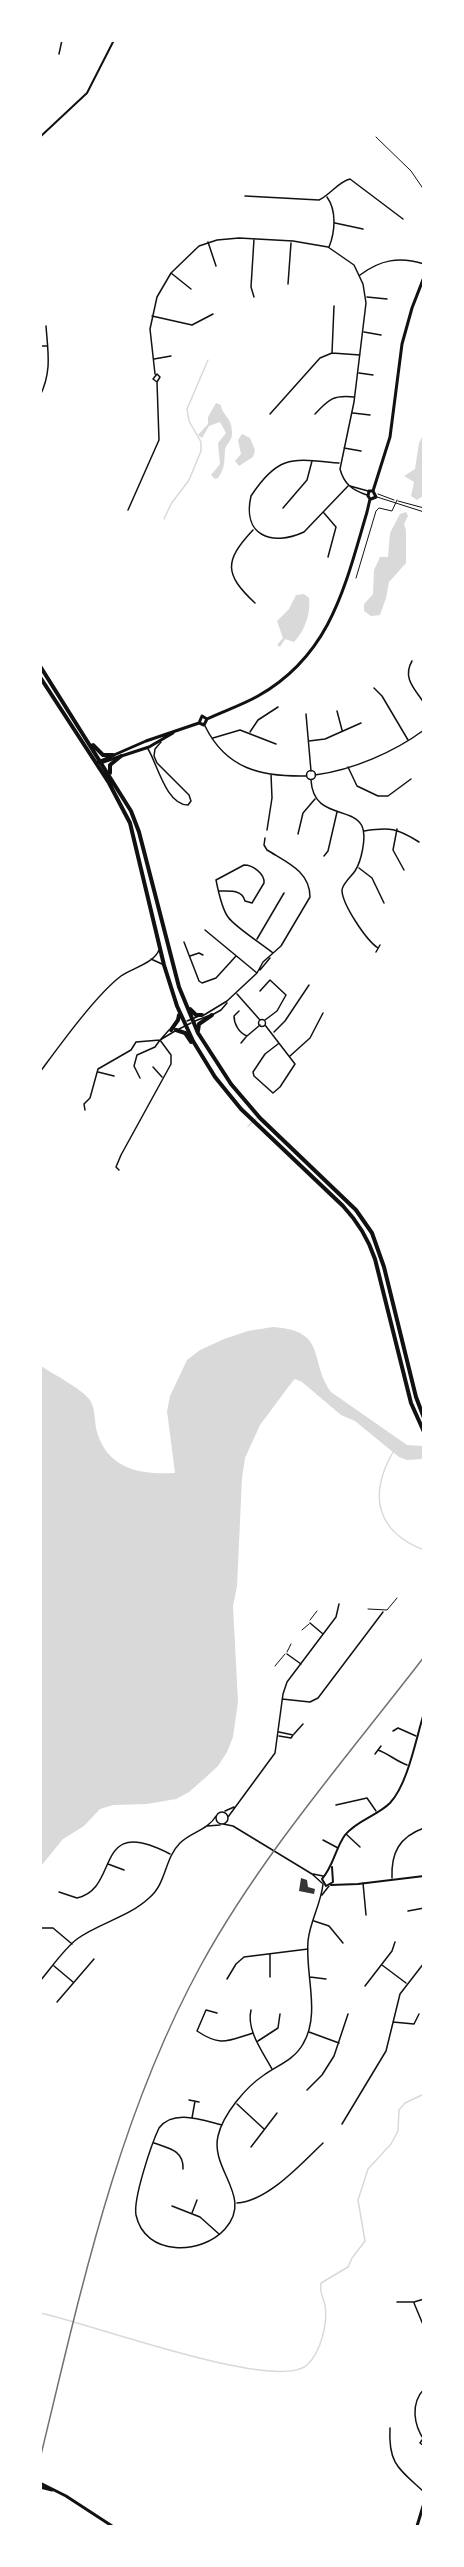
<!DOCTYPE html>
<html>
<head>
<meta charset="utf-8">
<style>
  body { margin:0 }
  #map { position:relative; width:464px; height:2567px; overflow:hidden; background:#fff; font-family:Barlow,sans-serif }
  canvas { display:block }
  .frame { position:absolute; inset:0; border:42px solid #fff; pointer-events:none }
</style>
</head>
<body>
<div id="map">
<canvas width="464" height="2567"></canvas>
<div class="frame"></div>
</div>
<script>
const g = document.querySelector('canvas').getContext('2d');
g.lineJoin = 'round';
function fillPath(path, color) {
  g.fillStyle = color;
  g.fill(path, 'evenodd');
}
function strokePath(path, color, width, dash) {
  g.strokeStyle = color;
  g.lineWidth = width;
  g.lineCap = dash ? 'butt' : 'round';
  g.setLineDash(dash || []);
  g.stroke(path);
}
fillPath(new Path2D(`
  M216 403 221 405C221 412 229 417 231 425 235 443 226 441 225 451 224 463 225 468 218 478L215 479 211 475 220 464 218 443 226 433 220 422 209 426 202 438 198 435 208 424V417Z
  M242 434 250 438 255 450 253 457 239 466 235 461 241 454 238 440Z
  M423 435V496L417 500 411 496 414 482 404 476 415 469 419 443Z
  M406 512 408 516 404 524 406 530V563L389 582 386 598 380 615 371 616 364 611V604L373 594 374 570 380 557H388L390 533 400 514Z
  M304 594 309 598C311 612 305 631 294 642L285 639 280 647 277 645 283 638 277 621 289 609 296 595Z
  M273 1327C328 1331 308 1359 331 1392L407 1445 423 1446V1459L407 1460 399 1457 355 1421 341 1415 302 1382 295 1379 292 1382 260 1425 245 1458 242 1478 237 1586 233 1606 238 1702 233 1737 227 1752 218 1766 205 1778 189 1792 176 1799 147 1804 113 1805 100 1809 84 1826 63 1839 41 1866V1366C53 1374 82 1389 90 1400 96 1410 94 1421 97 1432 108 1469 140 1475 175 1473L167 1411 170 1396 187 1360 200 1350 224 1339 248 1331Z`), '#d9d9d9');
strokePath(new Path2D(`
  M164 519 171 504 189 480 201 451V442L189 421 187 409 208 360
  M248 1126 257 1118
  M393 1452C369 1494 375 1531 424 1550
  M40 2313C86 2322 276 2393 307 2365 321 2352 328 2323 325 2305 323 2296 319 2292 321 2283L348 2267 352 2258 365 2241 358 2200 368 2169 391 2144 398 2131 399 2110 405 2103 424 2094`), '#d9d9d9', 1.5);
fillPath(new Path2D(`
  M301 1878 307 1880 308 1887 315 1889 314 1894 299 1891Z`), '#353535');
strokePath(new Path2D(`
  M376 137 411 171 424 190
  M378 494 394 500
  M377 497 424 512
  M398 501 424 508
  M356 578 376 511 379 508 392 511 397 500
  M368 1609 387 1610 397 1598
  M310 1620 317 1611
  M302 1630 309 1624
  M287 1652 291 1644
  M275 1666 285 1654`), '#111', 1);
strokePath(new Path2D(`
  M59 54 62 40
  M245 196 319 200C331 194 338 182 350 179L403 219
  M327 197C337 211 335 232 329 247
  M335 223 363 229
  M254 239 251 287 254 297
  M208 242 216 266
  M171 273 191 289
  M360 275C380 260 399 256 424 264
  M288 284 291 243
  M367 297 387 299
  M152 316 192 325 213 314
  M364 332 381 335
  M40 346H47
  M332 353 334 306
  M154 359 171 356
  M359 373 373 375
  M155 374 150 329 157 297 171 273 199 246 217 240 239 238 293 241 328 247 354 265 363 284 366 303 354 402 340 469C344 484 352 490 367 495
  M40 396C52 371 48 353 46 326
  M353 413 370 415
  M270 414 320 358 332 353 360 355
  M315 414C329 399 333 395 354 397
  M344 448 361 451
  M339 463C294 459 279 453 251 496 242 535 271 547 304 532L348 486
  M350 486 368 491
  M283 508 307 480 312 461
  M128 510 159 440 157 382 160 377 157 374 153 379 157 382
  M324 513 336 527 328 557
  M253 530C224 561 224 574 255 603
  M412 661C402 678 415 689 424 703
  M374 688 382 696 408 740
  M337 711 342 730
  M306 714 311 771
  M205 726C226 769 261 777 307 776
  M250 732 258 720 278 707
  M213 738 240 730 276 744
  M309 741 325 739 361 723
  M148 749C157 763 166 805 188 805L191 801 189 795 157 763 154 756 155 749 161 742
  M348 767 357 786 378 796H388L411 779
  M306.5 775a4.5 4.5 0 1 1 9 0a4.5 4.5 0 1 1-9 0Z
  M315 775C353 770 394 752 424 730
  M311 780C313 819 352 806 362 826 367 837 361 862 355 871 351 877 343 883 342 890 342 904 366 940 378 948
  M397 829 393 850 404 870
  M267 830 272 798 271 774
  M364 831C390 827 397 828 419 842
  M298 834 303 813 315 799
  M324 856 328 851 337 812
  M359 868 372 878 384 903
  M219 891C229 891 242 889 245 901L252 903 264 883C265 874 253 865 244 865L216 880C218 890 222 909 228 917 235 927 262 944 273 953
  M205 930 257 973
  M257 939 284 893
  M184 942 199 981 202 983 216 978 236 956
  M376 952 380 945
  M190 956 199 953 203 955
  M151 959 162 964
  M260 970 270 958
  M260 991 270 980 286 995 277 1011 265 1020
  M237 994 260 1020
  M239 1011 234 1016C234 1024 239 1033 247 1036L260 1025
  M204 1015 227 1001 257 973 263 962 281 946 310 897C310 871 286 862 267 850L264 845 265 838
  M212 1015 221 1010 227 1003
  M258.5 1023a3.5 3.5 0 1 1 7 0a3.5 3.5 0 1 1-7 0Z
  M187 1021 199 1016
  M195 1021 208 1016
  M265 1025 295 1064 280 1087 273 1093 254 1076 253 1072 265 1054 278 1044
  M179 1029 191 1023
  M274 1032 285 1021 309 985
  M161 1039 169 1030
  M241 1043 246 1037
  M290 1056 310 1038 323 1013
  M153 1067 162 1077
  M40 1072C60 1045 96 995 121 976 133 968 154 963 159 950
  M98 1072 114 1076
  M85 1110 84 1104 90 1098 98 1069 131 1050 136 1042 160 1040 175 1031
  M119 1170 116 1167 121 1155 171 1064V1055L160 1040 155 1047 137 1055 134 1066 140 1078
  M310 1623 323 1634
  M287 1654 301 1664
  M282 1699 310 1702 318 1698 383 1612
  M393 1731 398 1728 416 1736
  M279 1732 293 1735 291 1738 279 1736
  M294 1734 303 1724
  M378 1750C389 1754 396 1761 407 1765
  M375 1754 381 1746
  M336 1805 367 1798 376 1811
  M225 1811 234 1807
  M216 1818a6 6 0 1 1 12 0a6 6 0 1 1-12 0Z
  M228 1817 275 1753 283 1694 287 1682 336 1617 339 1604
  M223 1824 233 1826 312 1874 322 1883
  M207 1826 220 1825
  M346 1834 360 1847
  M323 1840 338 1848
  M108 1864 124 1870
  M313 1874 323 1876
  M392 1878C391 1853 399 1837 424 1828
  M363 1883 366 1915
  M59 1892 77 1898C121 1889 92 1813 170 1854
  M322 1895 329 1886
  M408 1911 424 1908
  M314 1921 329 1926 343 1943
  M40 1928H53L72 1944
  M270 1954V1977
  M382 1965 406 1983
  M54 1966 73 1982
  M310 1977 326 1979
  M227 1979 236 1964 244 1957 308 1949
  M40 1981C52 1967 63 1950 77 1939 99 1923 129 1917 149 1898 167 1883 164 1859 180 1843 191 1832 208 1830 216 1816
  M365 1986 392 1951 395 1942
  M57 2002 94 1959
  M251 2010C246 2030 263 2052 272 2069
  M217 2013 206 2010 197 2031C221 2047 227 2041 253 2033
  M393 2022 414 2024 419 2014
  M309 2032 339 2043
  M258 2041 278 2028 280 2014
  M307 2090 322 2075 334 2056 348 2014
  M189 2100 199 2102
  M237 2104 264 2129
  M192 2118 195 2101
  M342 2124 386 2051 400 1994 424 1963
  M222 2125C202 2120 173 2109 159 2128 151 2145 133 2199 136 2215 145 2257 202 2255 225 2229 254 2197 210 2170 218 2136 223 2114 246 2087 264 2075 278 2065 294 2060 303 2044 321 2014 305 1975 308 1941 310 1921 321 1904 323 1884
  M154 2143C168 2148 184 2150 183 2169
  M251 2147 277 2113
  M237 2203C268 2201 301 2164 323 2143
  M172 2206 200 2217 219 2234
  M192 2213 197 2200
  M397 2302H414L424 2299
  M414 2303 424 2327
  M424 2389C410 2404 414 2425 424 2440
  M390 2428C388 2464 399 2469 424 2492
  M422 2440 420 2443 424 2446`), '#111', 1.5);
strokePath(new Path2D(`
  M40 137 87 93 114 40
  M332 1867 333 1882 326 1886 322 1879C334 1865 335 1849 345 1835 357 1820 377 1816 390 1803 408 1784 416 1738 424 1713
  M331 1885 358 1884 424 1876`), '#111', 2);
strokePath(new Path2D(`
  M371 499 376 497 373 491
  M207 719C224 711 242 705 258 696 331 655 345 586 367 512L370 499 368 496 369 491H373L390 437 402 344 412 308 424 277
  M199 723 204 725 207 719
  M199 723 202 716 207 719
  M98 762 146 741 199 723
  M100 763 149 747 173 733
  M40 2483 66 2496 112 2526
  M40 2487 52 2490
  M417 2526 424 2503`), '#111', 3);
strokePath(new Path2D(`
  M40 666 131 811 139 832 179 987 198 1033 231 1084 260 1118 356 1210 372 1233 384 1267 416 1397 424 1418
  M40 677 109 783 130 823 164 965 177 1006 193 1041 215 1077 241 1109 343 1206C358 1222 368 1238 375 1259L411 1403 424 1432
  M93 745 103 755H113
  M110 773V765L121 756
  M190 1009 196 1015H202
  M171 1030 178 1020 179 1015
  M176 1030 185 1033 191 1042
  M198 1031 199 1024 212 1015`), '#111', 4);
strokePath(new Path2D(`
  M40 2459C81 2290 117 2119 201 1965 262 1854 347 1757 424 1657`), '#707070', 1.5);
</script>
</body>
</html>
